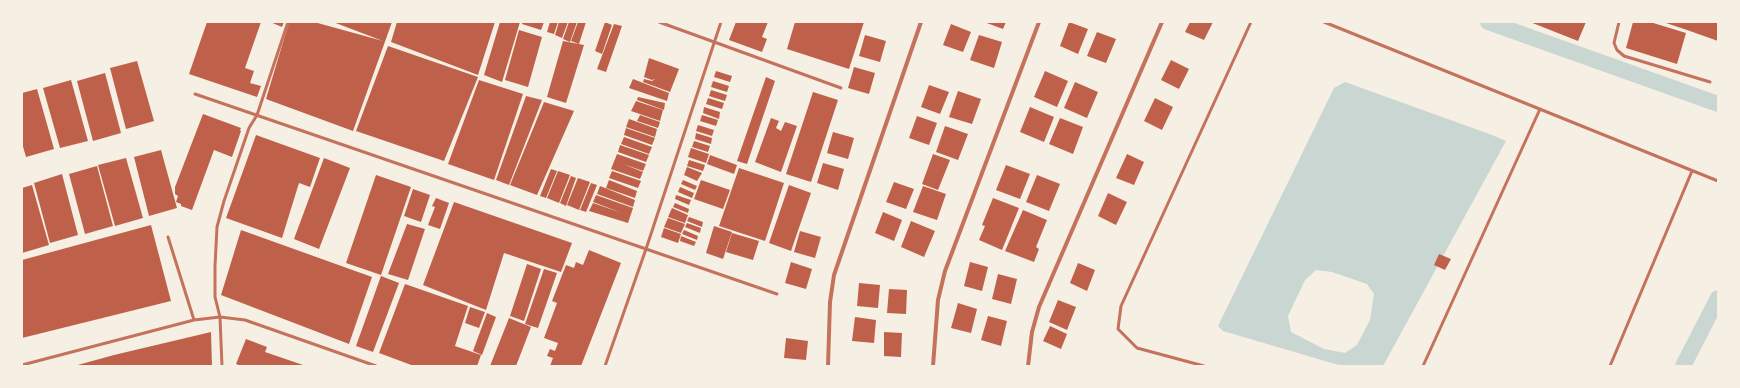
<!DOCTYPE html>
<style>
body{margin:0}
#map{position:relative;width:1740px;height:388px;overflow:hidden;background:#f6efe4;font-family:"Varela Round",sans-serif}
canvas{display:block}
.frame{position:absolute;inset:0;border:23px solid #f6efe4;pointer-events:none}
</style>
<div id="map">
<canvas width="1740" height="388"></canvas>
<div class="frame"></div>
</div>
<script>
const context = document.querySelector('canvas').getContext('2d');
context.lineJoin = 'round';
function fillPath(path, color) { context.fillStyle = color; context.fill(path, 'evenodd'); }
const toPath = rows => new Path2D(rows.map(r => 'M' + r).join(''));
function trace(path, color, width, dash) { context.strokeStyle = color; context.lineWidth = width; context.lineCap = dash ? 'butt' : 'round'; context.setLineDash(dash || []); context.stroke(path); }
fillPath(toPath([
 [1345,82,1492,135,1506,141,1383,366,1342,366,1223,331,1218,326,1334,88],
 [1316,270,1332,272,1367,284,1374,294,1370,320,1357,345,1345,353,1324,349,1291,332,1288,316,1305,280]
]), '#c9d6d2');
trace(toPath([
 [1488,22,1718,104],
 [1683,366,1718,298]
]), '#c9d6d2', 16);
fillPath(toPath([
 [207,22,261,22,245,68,254,71,250,83,261,86,257,97,189,74],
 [270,22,284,22,282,27],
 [289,22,314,22,383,41,333,22,392,22,353,131,266,99],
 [397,22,495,22,478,75,391,42],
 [500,22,520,22,502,82,484,75],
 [522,22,544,22,541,30,522,24],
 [550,22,558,22,554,34,547,32],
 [559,22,568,22,562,38,555,35],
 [569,22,577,22,570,42,563,39],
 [578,22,586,22,579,44,571,41],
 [605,22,612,25,602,54,595,51],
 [736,22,768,22,762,37,767,39,762,52,729,40],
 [795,22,864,22,849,69,787,49],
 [984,22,1006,22,1003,29],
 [1069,22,1088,29,1078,54,1060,46],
 [1190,22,1213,22,1204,40,1185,32],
 [1530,22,1586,22,1578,41],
 [1633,22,1650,22,1686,33,1677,64,1626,48],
 [1663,22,1718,22,1718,41,1687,30],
 [614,24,622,26,606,72,597,69],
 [951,24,971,32,963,52,943,45],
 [519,30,542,37,528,87,505,80],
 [1097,32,1116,39,1106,63,1087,56],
 [865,35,886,41,880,62,859,56],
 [979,35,1002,42,994,68,970,60],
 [563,41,584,45,566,103,547,97],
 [388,46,478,77,444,161,356,131],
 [649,58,679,69,670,92,643,82,644,79,652,81,655,79,652,80,644,77],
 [1171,60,1189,69,1179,89,1161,80],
 [137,61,154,121,126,129,110,68],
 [854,67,875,73,869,94,848,88],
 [716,71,732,76,730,82,714,77],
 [1045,71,1068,81,1057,107,1034,97],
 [105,73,121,133,93,141,77,81],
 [766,77,775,81,747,164,737,161],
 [633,79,669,93,667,101,629,88],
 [71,80,88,141,60,148,43,88],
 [479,80,523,94,494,180,448,164],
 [713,81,729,86,727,92,711,87],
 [1075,82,1098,92,1087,118,1064,108],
 [929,85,949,92,940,114,921,107],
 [37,89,54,149,26,157,22,143,22,93],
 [711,90,727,95,725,101,709,96],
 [958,91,981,99,972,124,949,117],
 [813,92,838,100,811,182,786,174],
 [526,96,542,100,509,185,496,180],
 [638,97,665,103,664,110,637,100],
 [708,98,724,103,722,109,706,104],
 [1155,98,1173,107,1162,130,1144,121],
 [636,101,663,110,660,121,631,111],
 [544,102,574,111,537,195,510,185],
 [704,107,720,112,719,119,703,113],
 [1030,107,1054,117,1044,142,1020,132],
 [203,114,241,128,240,130,241,131,232,157,214,150,192,210,181,206,181,204,176,202,178,196,175,194,175,187],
 [640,115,660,122,658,128,637,121],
 [702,115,718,120,716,126,700,121],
 [917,116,937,123,929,145,909,138],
 [771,118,779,121,776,128,781,131,785,122,797,126,781,172,755,162],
 [1060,118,1083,127,1073,154,1049,144],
 [629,119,657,129,655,137,626,127],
 [698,125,714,130,712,136,696,131],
 [945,126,968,134,958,160,936,152],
 [626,128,655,138,652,145,624,135],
 [833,132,854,138,848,159,827,153],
 [696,133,712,138,711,144,695,139],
 [256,135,320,158,310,187,299,183,282,238,226,218],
 [624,137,652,147,649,154,621,144],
 [694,141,710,146,708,152,692,147],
 [620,145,649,155,646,162,618,152],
 [691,148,709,154,706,163,688,157],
 [161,150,177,208,149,216,134,157],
 [617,154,646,164,643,171,623,164,643,172,640,179,611,169],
 [933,154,950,160,938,190,922,184],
 [1127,154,1144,162,1134,185,1116,178],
 [710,155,737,165,734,174,707,164],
 [126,158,143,218,115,226,98,165],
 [324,158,350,168,319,249,294,239],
 [689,160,705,165,703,171,687,166],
 [823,163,844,169,838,190,817,183],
 [1006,165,1030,174,1020,199,996,190],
 [97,166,113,226,85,234,69,174],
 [687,167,702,173,697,181,684,175],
 [739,168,784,183,765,241,719,226],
 [551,169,557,171,546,198,540,196],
 [558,171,570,175,559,203,547,198],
 [612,171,641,181,638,188,609,178],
 [62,174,78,235,50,243,34,183],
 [376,175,411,187,381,275,346,263],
 [1037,175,1060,184,1049,211,1026,202],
 [571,176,576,178,566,206,560,203],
 [578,178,590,182,579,210,567,205],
 [609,180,637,191,635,198,606,188],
 [683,180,697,186,695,190,681,184],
 [701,180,730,190,723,209,694,199],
 [894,182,914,189,906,209,886,202],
 [591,183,597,185,586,212,580,210],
 [32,185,49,245,22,253,22,188],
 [789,185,811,193,791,251,769,243],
 [600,186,635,200,633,207,597,194],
 [923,186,946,194,937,220,913,212],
 [680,187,694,193,692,198,678,192],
 [413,189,430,195,421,222,404,216],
 [1108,193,1127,202,1116,225,1098,216],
 [596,195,633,208,628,223,589,211,593,203,622,213,593,202],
 [676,195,691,200,689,205,675,199],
 [436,198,449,203,440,229,428,225,435,207,432,206],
 [993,198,1019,208,1002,250,979,240,985,226,982,225],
 [454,202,572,243,561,272,504,253,486,310,423,285],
 [675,203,689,209,688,213,673,207],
 [672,208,688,215,685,223,668,217],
 [1023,210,1047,220,1036,247,1039,249,1034,262,1005,251],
 [883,212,902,220,894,241,875,233],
 [689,217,703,222,702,227,687,221],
 [668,218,685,224,681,233,664,227],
 [911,221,935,231,924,257,901,247],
 [687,223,701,228,700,233,685,227],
 [407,224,425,229,408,280,388,274],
 [151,225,171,301,22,338,22,260],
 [714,226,732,232,723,259,706,253],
 [664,228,681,234,678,243,661,237],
 [241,230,372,277,349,344,221,295],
 [684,230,698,236,697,240,682,234],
 [800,231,821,237,815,258,794,252],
 [732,233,759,241,753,260,726,252],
 [681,236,696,242,694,246,680,241],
 [589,250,621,263,581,366,550,366,553,358,547,356,550,349,555,351,558,343,544,338,557,303,552,301,566,265,574,268,576,262,583,265],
 [1439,254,1451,259,1445,270,1434,265],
 [791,262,812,269,806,289,785,283],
 [970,262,988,267,982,291,964,286],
 [1078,263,1095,270,1087,291,1070,283],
 [527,264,541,269,524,321,510,316],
 [544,269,557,273,538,328,525,324],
 [998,274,1017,279,1011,304,992,299],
 [381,276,399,283,373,352,356,346],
 [859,283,880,285,878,308,857,306],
 [405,284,468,306,455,346,481,355,477,366,414,366,379,353],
 [889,289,907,290,906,314,887,313],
 [1058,300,1076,307,1067,330,1049,322],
 [958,303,977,309,971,333,951,328],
 [470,307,485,312,479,328,465,323],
 [487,313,496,317,482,355,473,351],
 [988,316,1007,321,1001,346,981,340],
 [855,317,876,320,874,343,852,341],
 [509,318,531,327,516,366,490,366],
 [1050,326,1067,334,1061,349,1043,341],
 [211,332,212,366,74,366,114,355],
 [884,332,902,333,901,357,884,356],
 [786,338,808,341,806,360,784,358],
 [246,339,267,347,265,352,306,366,241,366,236,364]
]), '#bf614a');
trace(toPath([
 [659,22,841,88],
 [1324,22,1718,181],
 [1619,22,1614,43,1617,50,1624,56,1710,82],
 [195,94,777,294],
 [168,237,194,320],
 [22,365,194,320,220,317,245,320,376,366],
 [222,366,220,317,215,297,215,266,217,227,224,201,249,128,257,115,288,22],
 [605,366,646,249,721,22],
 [1204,366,1137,348,1118,329,1121,306,1251,22],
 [1423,366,1540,109],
 [1610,366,1692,171]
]), '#c5725c', 3);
trace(toPath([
 [828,366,830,302,834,275,921,22],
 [933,366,938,300,945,271,1039,22],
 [1028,366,1032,332,1039,307,1162,22]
]), '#c5725c', 4);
</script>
